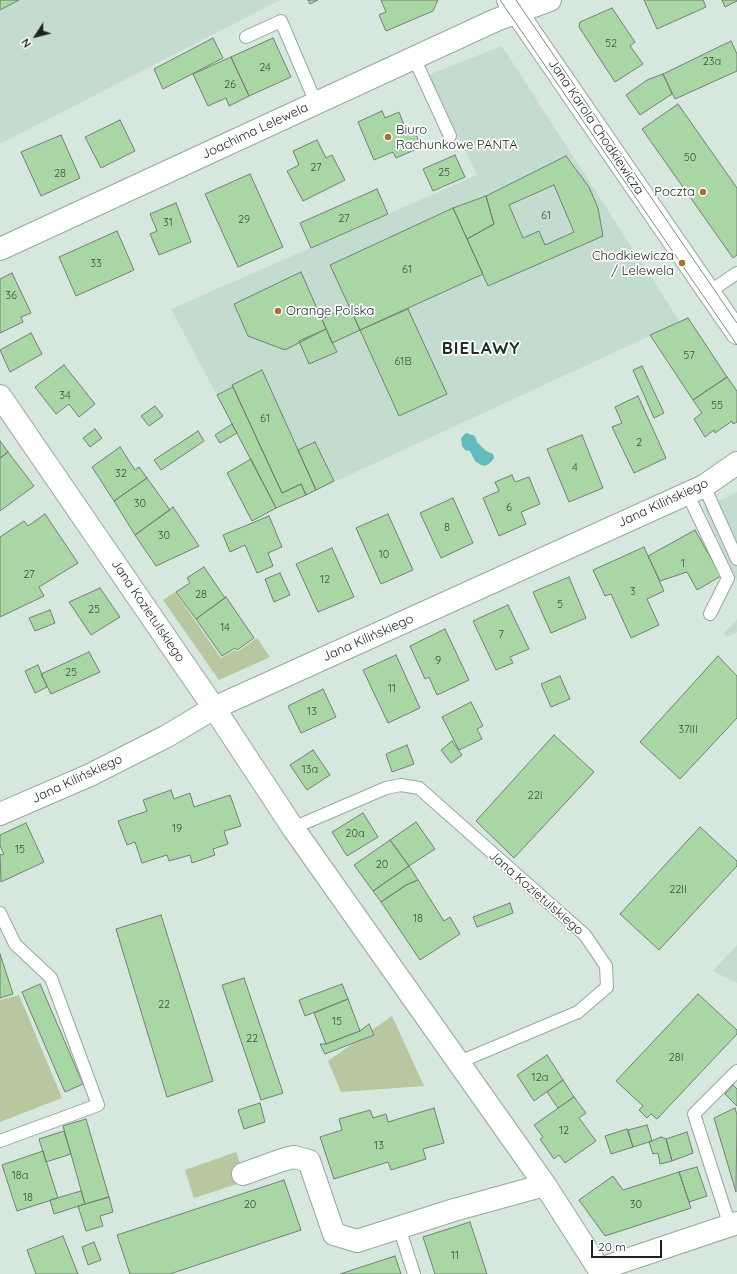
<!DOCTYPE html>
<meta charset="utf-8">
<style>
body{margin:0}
#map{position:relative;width:737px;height:1274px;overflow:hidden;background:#d6e7dd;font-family:Quicksand,sans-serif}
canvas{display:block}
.north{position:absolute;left:16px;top:16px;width:40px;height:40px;-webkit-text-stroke:3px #fff;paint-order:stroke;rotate:234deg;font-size:11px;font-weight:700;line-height:16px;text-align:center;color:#1c221f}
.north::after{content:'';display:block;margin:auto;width:14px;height:18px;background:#1c221f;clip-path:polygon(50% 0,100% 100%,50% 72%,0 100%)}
.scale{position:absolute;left:591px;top:1240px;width:71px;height:18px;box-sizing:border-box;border:2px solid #1c221f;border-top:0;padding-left:5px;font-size:12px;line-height:14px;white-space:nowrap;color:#1c221f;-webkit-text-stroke:3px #fff;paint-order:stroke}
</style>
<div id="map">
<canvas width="737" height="1274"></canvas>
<div class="north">N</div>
<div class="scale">20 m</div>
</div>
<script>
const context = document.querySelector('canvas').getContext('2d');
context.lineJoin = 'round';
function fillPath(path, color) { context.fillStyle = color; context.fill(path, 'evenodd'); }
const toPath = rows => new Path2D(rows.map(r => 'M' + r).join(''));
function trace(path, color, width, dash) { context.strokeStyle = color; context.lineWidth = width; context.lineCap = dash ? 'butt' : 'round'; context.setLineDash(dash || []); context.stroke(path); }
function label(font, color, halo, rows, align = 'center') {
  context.font = font + ' Quicksand,sans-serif'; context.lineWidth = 3.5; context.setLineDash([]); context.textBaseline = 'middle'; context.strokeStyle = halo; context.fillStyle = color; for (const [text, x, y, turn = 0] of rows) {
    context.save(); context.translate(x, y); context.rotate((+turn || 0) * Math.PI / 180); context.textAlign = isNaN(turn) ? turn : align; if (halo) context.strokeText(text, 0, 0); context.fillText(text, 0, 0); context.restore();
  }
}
fillPath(toPath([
 [0,0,280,0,0,144],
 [502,46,680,322,306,495,237,433,171,309,477,175,428,75],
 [737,492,737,582,704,508],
 [737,619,737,632,727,637,724,633],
 [737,945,737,983,713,971]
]), '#c4dccf');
fillPath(toPath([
 [175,592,221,658,235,650,237,652,257,638,270,657,219,680,163,600],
 [19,995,62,1098,0,1122,0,1000],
 [392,1016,424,1086,341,1092,328,1061],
 [236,1152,246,1181,194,1198,185,1170]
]), '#b8c7a0');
fillPath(toPath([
 [466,433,475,436,477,442,486,451,493,454,494,458,490,463,485,466,481,465,475,461,470,451,465,450,462,446,461,438]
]), '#62bbbd');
const building = toPath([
 [0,0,19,0,0,10,0,0],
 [308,0,318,0,310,4,308,0],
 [381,0,438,0,433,11,386,31,379,15,386,12,381,0],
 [644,0,703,0,706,7,657,29,644,0],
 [722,0,737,0,737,1,725,7,722,0],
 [612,8,635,42,630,46,643,64,615,82,579,27,580,22,612,8],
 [213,38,223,58,163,89,154,69,213,38],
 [273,38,291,77,249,96,231,57,273,38],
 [731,41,737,54,737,71,675,99,663,74,731,41],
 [231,57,249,96,229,106,226,98,208,106,193,74,231,57],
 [663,74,672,94,640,115,626,95,647,80,663,74],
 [678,104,737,188,737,255,733,258,642,129,678,104],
 [382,111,385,118,399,112,406,130,413,127,421,147,396,158,393,152,374,160,358,122,382,111],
 [120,120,135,151,101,168,85,137,120,120],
 [61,135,80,178,41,196,21,152,61,135],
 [317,140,326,158,332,155,345,180,303,201,287,171,299,165,293,151,317,140],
 [455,155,465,177,433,191,423,169,455,155],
 [566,156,589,187,598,208,603,236,488,286,467,239,494,224,486,196,566,156],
 [250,174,283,247,238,267,205,194,250,174],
 [554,185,574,232,545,245,539,231,523,238,509,205,554,185],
 [377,189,388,214,311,248,300,223,377,189],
 [486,196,494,224,467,239,453,208,486,196],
 [176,203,191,242,159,255,150,234,157,231,150,214,176,203],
 [453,208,483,274,360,330,330,265,453,208],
 [117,231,134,270,76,296,59,257,117,231],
 [301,272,326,329,285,350,248,336,234,304,301,272],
 [12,273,31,313,21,317,23,322,0,333,0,279,12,273],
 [349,306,360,330,332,343,322,319,349,306],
 [408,309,447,394,399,416,360,330,408,309],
 [688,318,727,377,693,400,650,335,688,318],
 [326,329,337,352,309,364,299,341,326,329],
 [31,333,42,354,10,372,0,350,31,333],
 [64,365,95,404,79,417,69,404,56,414,35,387,64,365],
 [642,366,664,413,654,418,633,370,642,366],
 [262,370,316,490,306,495,301,484,282,493,233,387,232,385,262,370],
 [727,377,737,391,737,422,733,424,732,421,715,433,714,430,705,437,694,419,702,413,693,400,727,377],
 [233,387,282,493,301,484,306,495,276,508,217,395,233,387],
 [638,396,666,458,634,473,612,427,622,423,615,407,638,396],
 [155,406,163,416,149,426,141,416,155,406],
 [232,424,237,433,220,443,215,435,232,424],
 [95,429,102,438,90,447,83,438,95,429],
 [198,431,204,441,161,470,154,460,198,431],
 [582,435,603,488,569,502,547,449,582,435],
 [0,441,8,452,0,458,0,441],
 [315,442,334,481,316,490,298,450,315,442],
 [120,447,135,470,139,467,147,478,114,501,92,467,120,447],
 [8,452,34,486,0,511,0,458,8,452],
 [251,459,276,508,252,521,227,473,251,459],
 [512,475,515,482,529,477,540,504,521,512,526,524,499,536,483,498,499,491,495,482,512,475],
 [147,478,170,510,135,535,114,501,147,478],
 [453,498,473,543,441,558,420,513,453,498],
 [173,507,199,546,156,566,135,535,173,507],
 [45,514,78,563,39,587,44,596,0,617,0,537,24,521,28,526,45,514],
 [388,514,413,570,381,584,356,528,388,514],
 [269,516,282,547,268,553,273,566,257,573,245,545,230,552,223,535,269,516],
 [695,530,721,576,697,590,687,572,660,581,648,556,695,530],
 [644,547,664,591,647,599,659,625,631,638,611,594,605,596,593,570,644,547],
 [332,548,354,597,318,612,296,564,332,548],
 [204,567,225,598,196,619,176,592,190,583,187,578,204,567],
 [280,573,290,595,274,602,265,579,280,573],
 [569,577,586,618,551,633,533,592,569,577],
 [100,588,120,617,91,635,69,602,100,588],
 [226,597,254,638,237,650,235,648,222,656,196,619,226,597],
 [508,605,529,649,510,657,513,663,496,670,473,621,508,605],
 [50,610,55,623,35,631,29,618,50,610],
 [445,629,469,680,437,695,429,677,425,679,410,646,445,629],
 [89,652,100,672,51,694,41,674,89,652],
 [396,655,420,708,388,723,363,670,396,655],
 [718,656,737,676,737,718,680,779,640,742,718,656],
 [38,665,47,687,35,693,25,671,38,665],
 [560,676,570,699,551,707,541,684,560,676],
 [323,689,336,717,301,733,288,706,323,689],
 [471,702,483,726,477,729,482,739,459,750,442,717,471,702],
 [554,735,594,772,514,858,476,821,554,735],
 [452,741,462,755,451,763,441,750,452,741],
 [407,745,414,764,392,772,386,754,407,745],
 [313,750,330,775,307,790,290,765,313,750],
 [171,790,174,799,190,793,194,807,230,795,241,826,224,831,228,844,213,849,215,855,192,863,190,855,169,861,167,855,142,863,135,842,127,845,118,821,147,811,143,800,171,790],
 [363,813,378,837,347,856,332,832,363,813],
 [416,822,435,849,409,866,390,840,416,822],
 [26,823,44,862,1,882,0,855,4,854,0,846,0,835,26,823],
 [700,827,737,861,737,866,659,950,620,914,700,827],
 [390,840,409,866,373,891,354,865,390,840],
 [409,866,418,880,406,885,381,902,373,891,409,866],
 [418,880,444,921,450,917,460,934,420,960,381,902,406,885,418,880],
 [510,903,513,913,477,927,473,917,510,903],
 [161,915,213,1081,167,1097,116,929,161,915],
 [0,954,13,994,0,998,0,954],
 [244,978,283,1093,261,1100,222,985,244,978],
 [40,984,83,1084,65,1092,22,992,40,984],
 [342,984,348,999,305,1016,299,1000,342,984],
 [698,994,737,1030,737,1034,657,1119,651,1114,647,1118,639,1110,643,1106,616,1081,698,994],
 [348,999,360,1031,326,1044,314,1013,348,999],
 [369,1024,374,1035,325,1054,320,1044,326,1044,360,1031,369,1024],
 [547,1055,563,1080,534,1101,517,1075,547,1055],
 [563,1080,574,1097,558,1108,547,1092,563,1080],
 [733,1085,737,1089,737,1106,725,1094,733,1085],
 [574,1097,586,1113,579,1118,596,1141,565,1163,559,1155,554,1159,540,1139,543,1137,534,1125,574,1097],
 [260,1103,265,1122,244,1129,238,1110,260,1103],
 [434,1108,444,1143,423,1149,426,1159,391,1170,388,1162,334,1179,320,1137,342,1130,339,1119,370,1110,373,1118,386,1114,388,1122,434,1108],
 [735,1108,737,1115,736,1192,714,1118,735,1108],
 [86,1119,109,1197,85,1204,63,1126,86,1119],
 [647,1125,652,1141,633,1147,628,1130,647,1125],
 [627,1129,633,1147,611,1154,605,1136,627,1129],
 [64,1131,71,1154,46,1162,39,1139,64,1131],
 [687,1132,693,1153,672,1161,666,1139,687,1132],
 [661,1137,666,1139,672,1161,660,1164,658,1153,653,1154,649,1142,661,1137],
 [43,1151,58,1198,17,1211,2,1165,43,1151],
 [697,1167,707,1196,689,1202,679,1172,697,1167],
 [679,1172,691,1208,605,1236,579,1200,613,1176,623,1190,679,1172],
 [284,1180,301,1230,170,1274,130,1274,117,1235,284,1180],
 [81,1191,85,1204,54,1214,50,1200,81,1191],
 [109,1197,113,1212,100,1216,103,1226,86,1231,78,1206,109,1197],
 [470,1222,487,1274,435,1274,423,1237,470,1222],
 [63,1236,78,1274,36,1274,27,1250,63,1236],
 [94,1242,101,1260,88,1265,82,1247,94,1242],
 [395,1256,401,1274,340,1274,395,1256]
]);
fillPath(building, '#a8d7a5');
trace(building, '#757f74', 1);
const service = toPath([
 [246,37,281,21,316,103],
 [414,58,450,136],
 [709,292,737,273],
 [704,486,737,559],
 [687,493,728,578,710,614],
 [293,828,386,788,401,785,419,788,585,935,606,966,607,987,578,1012,457,1063],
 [0,913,15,944,51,978,98,1105,0,1141],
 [730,1226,694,1114,737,1071],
 [399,1227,414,1274]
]);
const minor = toPath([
 [0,249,496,20,550,0],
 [0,396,214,708,293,828,545,1185,602,1274],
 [0,814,90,775,167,736,214,708,704,486,737,463],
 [243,1174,282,1160,294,1157,309,1161,334,1234,357,1241,454,1210,545,1185],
 [600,1269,737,1223]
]);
const tertiary = toPath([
 [508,0,737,333]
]);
trace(service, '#98a89f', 14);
trace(minor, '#98a89f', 24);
trace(tertiary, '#98a89f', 24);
trace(service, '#fff', 12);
trace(minor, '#fff', 22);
trace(tertiary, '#fff', 22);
trace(toPath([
 [500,0,737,345],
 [516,0,737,323]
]), '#808c85', 1);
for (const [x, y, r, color] of [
 [388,137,4,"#a8722c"],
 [703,192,4,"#a8722c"],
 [682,263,4,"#a8722c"],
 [278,311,4,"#a8722c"]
]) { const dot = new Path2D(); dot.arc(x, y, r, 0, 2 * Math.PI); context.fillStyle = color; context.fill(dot); trace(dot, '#fff', 1.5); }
label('11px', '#3f4f40', null, [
 ["52",611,44],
 ["23a",712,62],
 ["24",265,68],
 ["26",230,85],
 ["50",690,158],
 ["27",316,168],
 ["25",444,173],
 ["28",60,174],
 ["61",546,216],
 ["27",344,219],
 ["29",244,220],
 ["31",168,223],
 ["33",96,264],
 ["61",407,270],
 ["36",11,296],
 ["57",689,356],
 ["61B",403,362],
 ["34",65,396],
 ["55",717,406],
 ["61",265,419],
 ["2",639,443],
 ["4",575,468],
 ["32",121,474],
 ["30",140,504],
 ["6",509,508],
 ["8",447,528],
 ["30",164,536],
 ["10",384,555],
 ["1",683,564],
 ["27",29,575],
 ["12",325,580],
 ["3",633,592],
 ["28",201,595],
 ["5",560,605],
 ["25",94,610],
 ["14",225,628],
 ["7",501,635],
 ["9",438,661],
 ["25",71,673],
 ["11",392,689],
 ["13",312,712],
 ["37III",688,730],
 ["13a",310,770],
 ["22I",535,796],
 ["19",177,829],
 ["20a",355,834],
 ["15",20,850],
 ["20",382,865],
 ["22II",678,890],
 ["18",418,919],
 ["22",164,1005],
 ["15",337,1022],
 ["22",252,1039],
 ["28I",676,1058],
 ["12a",540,1078],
 ["12",564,1131],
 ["13",379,1146],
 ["18a",20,1176],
 ["18",28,1198],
 ["20",250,1205],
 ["30",636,1205],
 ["11",455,1256]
]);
label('13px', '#1c221f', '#fff', [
 ["Jana Karola Chodkiewicza",596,127,56],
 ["Joachima Lelewela",255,131,-25],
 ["Jana Kilińskiego",663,503,-25],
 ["Jana Kozietulskiego",148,611,56],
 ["Jana Kilińskiego",368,638,-24],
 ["Jana Kilińskiego",77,779,-25],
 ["Jana Kozietulskiego",536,893,41]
]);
label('13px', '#1c221f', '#fff', [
 ["Biuro",396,130],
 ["Rachunkowe PANTA",396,145],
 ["Poczta",695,192,"right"],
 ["Chodkiewicza",674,256,"right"],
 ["/ Lelewela",674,271,"right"],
 ["Orange Polska",286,311]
], 'left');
context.letterSpacing = '1px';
label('bold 17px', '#212e27', '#fff', [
 ["BIELAWY",481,349]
]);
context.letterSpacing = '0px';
</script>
